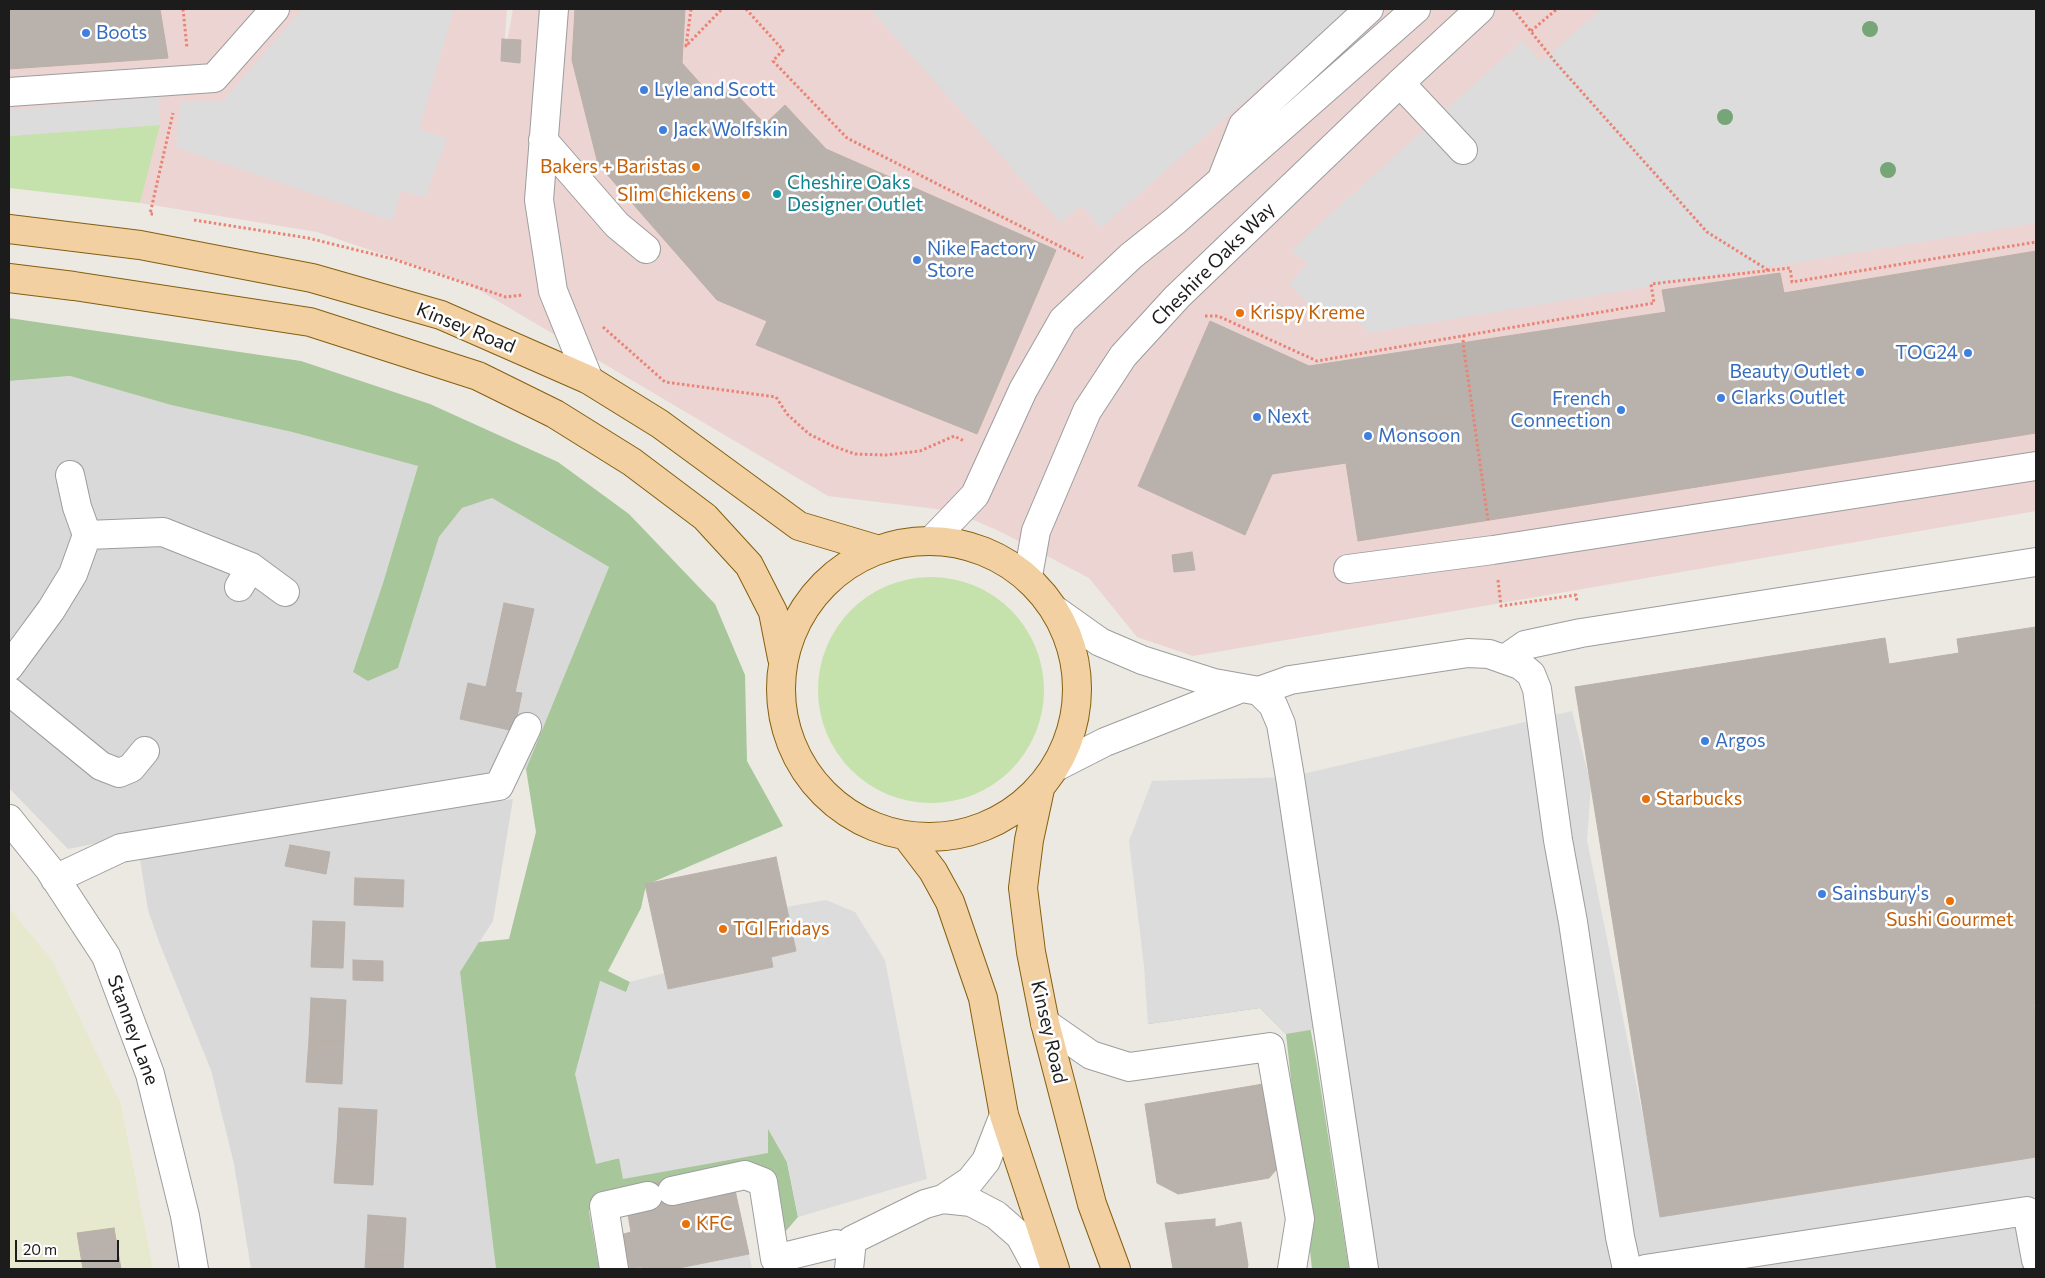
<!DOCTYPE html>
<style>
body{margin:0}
#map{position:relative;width:2045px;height:1278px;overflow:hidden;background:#ece9e2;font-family:Commissioner,sans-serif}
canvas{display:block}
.frame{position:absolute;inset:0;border:10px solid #1c1c1c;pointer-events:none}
.scale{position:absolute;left:15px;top:1240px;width:104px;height:22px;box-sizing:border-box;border:2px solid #1c1c1c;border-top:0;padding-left:6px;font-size:15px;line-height:18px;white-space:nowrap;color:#1c1c1c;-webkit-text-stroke:4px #fff;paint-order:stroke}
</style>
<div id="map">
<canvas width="2045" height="1278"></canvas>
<div class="frame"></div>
<div class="scale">20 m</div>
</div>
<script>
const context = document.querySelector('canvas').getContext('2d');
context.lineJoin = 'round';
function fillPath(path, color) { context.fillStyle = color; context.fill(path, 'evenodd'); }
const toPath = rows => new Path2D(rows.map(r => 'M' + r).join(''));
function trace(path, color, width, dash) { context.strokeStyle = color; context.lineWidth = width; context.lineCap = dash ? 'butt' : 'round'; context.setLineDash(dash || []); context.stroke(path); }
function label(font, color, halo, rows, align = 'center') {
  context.font = font + ' Commissioner,sans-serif'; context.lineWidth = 5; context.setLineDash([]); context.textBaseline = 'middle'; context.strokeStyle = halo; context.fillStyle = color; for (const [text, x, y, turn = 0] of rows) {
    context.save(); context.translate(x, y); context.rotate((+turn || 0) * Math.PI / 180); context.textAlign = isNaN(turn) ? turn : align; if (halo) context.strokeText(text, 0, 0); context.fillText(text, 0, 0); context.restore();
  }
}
fillPath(toPath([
 [70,376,171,405,292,432,418,466,383,583,353,672,398,668,439,537,462,508,492,498,609,567,526,769,237,815,68,849,9,788,9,381],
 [513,799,493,921,460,972,496,1269,251,1269,234,1164,211,1070,159,942,148,910,139,853,248,834]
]), '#dad9d9');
fillPath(toPath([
 [9,9,507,9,503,65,513,9,2036,9,2036,511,1193,656,1137,637,1089,578,999,531,953,511,828,496,467,283,317,232,140,203,142,193,9,178]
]), '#ecd4d3');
fillPath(toPath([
 [9,908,52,960,121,1104,153,1269,9,1269]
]), '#e7e9cf');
fillPath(toPath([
 [160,125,140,203,9,188,9,136],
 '818 690a113 113 0 1 1 226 0a113 113 0 1 1-226 0Z'
]), '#c6e2ac');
fillPath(toPath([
 [9,318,301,361,430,404,558,462,629,514,715,604,745,675,747,761,783,826,646,885,641,908,608,971,630,982,626,993,600,981,596,1163,768,1128,787,1162,798,1217,785,1232,777,1176,754,1164,597,1195,589,1211,599,1269,496,1269,460,972,479,942,509,939,536,832,526,769,609,567,492,498,462,508,439,537,398,668,368,681,353,672,383,583,418,466,292,432,171,405,70,376,9,381],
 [1304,993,1317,1065,1349,1269,1312,1269,1286,1034,1260,1008,1148,1024,1149,995]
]), '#a7c79b');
fillPath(toPath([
 [302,9,454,9,419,129,447,139,425,197,401,191,392,221,176,147,180,101,223,101],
 [870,9,1348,9,1101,228,1081,205,1061,223],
 [1602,9,2036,9,2036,223,1368,333,1347,306,1323,320,1289,284,1307,264,1291,250,1522,41,1541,62],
 [158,97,160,125,9,136,9,110],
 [1572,711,1591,785,1587,840,1650,1152,1660,1217,2036,1157,2036,1269,1361,1269,1328,1027,1286,1034,1260,1008,1148,1024,1144,966,1129,841,1152,781,1290,777],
 [826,900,855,912,885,960,927,1179,798,1217,787,1162,768,1129,768,1153,623,1179,619,1158,596,1164,575,1074,600,981,626,992,630,982,664,973,668,989,773,967,771,957,796,951,786,907],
 [749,1254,752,1269,674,1269]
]), '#dcdcdc');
const building = toPath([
 [9,9,160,9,168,58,9,69,9,9],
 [575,9,685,9,682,63,716,101,731,89,765,124,785,105,826,149,1056,250,977,434,756,345,767,321,717,300,598,164,572,60,575,9],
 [502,39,521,40,520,63,501,61,502,39],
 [2036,251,2036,433,1358,541,1346,463,1272,474,1245,535,1138,486,1210,321,1309,366,1666,312,1662,290,1780,273,1784,293,2036,251],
 [1192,552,1195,570,1174,572,1172,555,1192,552],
 [504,603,534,609,515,692,522,693,514,731,460,719,468,683,486,687,504,603],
 [2036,627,2036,1004,2034,1004,2036,1016,2036,1157,1660,1217,1575,687,1885,638,1889,664,1959,653,1957,639,2036,627],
 [290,845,330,852,326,874,285,866,290,845],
 [776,857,796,951,771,957,773,967,668,989,645,884,776,857],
 [355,878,404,880,403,907,354,905,355,878],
 [313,921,345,922,343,968,311,967,313,921],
 [353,960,383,961,383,981,353,980,353,960],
 [311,998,346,1000,344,1042,309,1040,311,998],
 [309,1040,344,1042,342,1084,306,1082,309,1040],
 [1269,1083,1284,1161,1269,1178,1178,1194,1157,1183,1145,1104,1269,1083],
 [339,1108,377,1110,375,1148,337,1145,339,1108],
 [337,1145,375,1148,373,1185,334,1183,337,1145],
 [670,1180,735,1190,749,1254,674,1269,642,1269,641,1267,627,1269,620,1235,631,1232,628,1215,652,1210,646,1185,670,1180],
 [368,1215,406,1218,404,1255,366,1253,368,1215],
 [1215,1219,1215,1227,1241,1222,1248,1265,1247,1269,1173,1269,1165,1223,1215,1219],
 [114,1228,121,1269,83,1269,77,1233,114,1228],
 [366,1253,404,1255,403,1269,365,1269,366,1253]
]);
fillPath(building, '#b9b2ac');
trace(building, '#bcb0a6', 1);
const minor = toPath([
 [554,9,539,200,553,291,589,380],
 [1400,83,1463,150],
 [9,92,214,78,275,9],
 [543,140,617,225,646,249],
 [1223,176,1243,125,1369,9],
 [87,535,163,532,251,567,285,592],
 [932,540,975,495,1023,390,1063,320,1131,256,1175,221,1416,9],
 [1348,569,1493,550,2036,466],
 [1028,576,1036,531,1087,411,1123,356,1177,297,1400,83,1480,9],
 [239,587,251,567],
 [1055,610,1100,642,1142,660,1214,683,1259,691,1273,705,1281,724,1290,777,1364,1269],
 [1505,659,1525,645,1581,633,2036,562],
 [9,667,51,610,73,574,87,535,77,507,70,475],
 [9,691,101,766,119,773,131,768,145,751],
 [1259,691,1290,680,1468,653,1489,654,1520,665,1531,674,1537,689,1558,840,1573,922,1620,1237,1627,1269],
 [1056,767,1105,742,1242,688],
 [9,819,49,869,106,956,150,1074,185,1216,194,1269],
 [55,879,121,848,499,786,527,727],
 [1045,1023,1091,1055,1129,1067,1270,1047,1300,1219,1292,1269],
 [672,1191,745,1175,763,1182,775,1259,836,1244],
 [943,1199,971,1202,996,1215,1020,1236,1038,1269],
 [614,1269,604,1206,648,1196],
 [849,1269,852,1240,925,1204,943,1199,970,1181,986,1161,1004,1115],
 [1645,1269,2027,1211,2036,1260]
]);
const major = toPath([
 [9,229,140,245,312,278,441,315,589,380,660,424,799,526,876,549],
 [9,278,74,286,310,322,478,376,555,414,632,462,705,517,749,565,773,612,782,658],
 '781 689a148 148 0 1 1 296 0a148 148 0 1 1-296 0Z',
 [1040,789,1029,840,1023,888,1031,952,1045,1023,1092,1204,1116,1269],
 [907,837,933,871,950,902,983,998,1004,1115,1055,1269]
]);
trace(minor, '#9d9d9d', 30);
trace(major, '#845f0f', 30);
trace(toPath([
 [183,9,187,48],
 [691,9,686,46,722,9],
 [746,9,783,50,773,61,847,138,1083,258],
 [1513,9,1556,63,1707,232,1768,270],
 [1531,31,1557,9],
 [153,214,150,214,173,113],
 [194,220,308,238,393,259,506,297,522,295],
 [1205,316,1218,316,1317,361,1654,303,1651,284,1790,268,1792,282,2036,242],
 [603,327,665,382,776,397,787,414,809,434,833,446,855,454,886,455,920,451,954,436,964,441],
 [1464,335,1463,343,1488,520],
 [1498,580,1501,606,1576,595,1577,602]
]), '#eb8374', 3, [2.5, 2.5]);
trace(minor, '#fff', 28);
trace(major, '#f2d0a2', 28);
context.fillStyle = '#76a577';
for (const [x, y] of [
 [1870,29],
 [1725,117],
 [1888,170]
]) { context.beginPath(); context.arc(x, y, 8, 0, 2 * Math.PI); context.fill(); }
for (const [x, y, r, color] of [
 [86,33,5,"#3f7fe0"],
 [644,90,5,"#3f7fe0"],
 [663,130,5,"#3f7fe0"],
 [696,167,5,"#e8710a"],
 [777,194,5,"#0f9aa8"],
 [746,195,5,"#e8710a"],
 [917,260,5,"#3f7fe0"],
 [1240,313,5,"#e8710a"],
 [1968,353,5,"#3f7fe0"],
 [1860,372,5,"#3f7fe0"],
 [1721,398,5,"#3f7fe0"],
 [1621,410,5,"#3f7fe0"],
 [1257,417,5,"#3f7fe0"],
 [1368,436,5,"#3f7fe0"],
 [1705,741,5,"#3f7fe0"],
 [1646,799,5,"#e8710a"],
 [1822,894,5,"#3f7fe0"],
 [1950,901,5,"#e8710a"],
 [723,929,5,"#e8710a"],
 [686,1224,5,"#e8710a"]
]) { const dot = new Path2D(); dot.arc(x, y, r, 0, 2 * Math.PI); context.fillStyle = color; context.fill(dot); trace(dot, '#fff', 2); }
label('19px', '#366cbe', '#fff', [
 ["Boots",96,33],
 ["Lyle and Scott",654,90],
 ["Jack Wolfskin",673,130],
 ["Nike Factory",927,249],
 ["Store",927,271],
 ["TOG24",1958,353,"right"],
 ["Beauty Outlet",1850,372,"right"],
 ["Clarks Outlet",1731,398],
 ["French",1611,399,"right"],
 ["Connection",1611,421,"right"],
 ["Next",1267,417],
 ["Monsoon",1378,436],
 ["Argos",1715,741],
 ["Sainsbury's",1832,894]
], 'left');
label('19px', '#c56008', '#fff', [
 ["Bakers + Baristas",686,167,"right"],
 ["Slim Chickens",736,195,"right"],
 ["Krispy Kreme",1250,313],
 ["Starbucks",1656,799],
 ["Sushi Gourmet",1950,920,"center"],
 ["TGI Fridays",733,929],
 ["KFC",696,1224]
], 'left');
label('19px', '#0d838f', '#fff', [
 ["Cheshire Oaks",787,183],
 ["Designer Outlet",787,205]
], 'left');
label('19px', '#1c1c1c', '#fff', [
 ["Cheshire Oaks Way",1213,264,-45],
 ["Kinsey Road",466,328,22],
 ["Stanney Lane",133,1030,70],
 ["Kinsey Road",1049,1032,77]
]);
</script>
